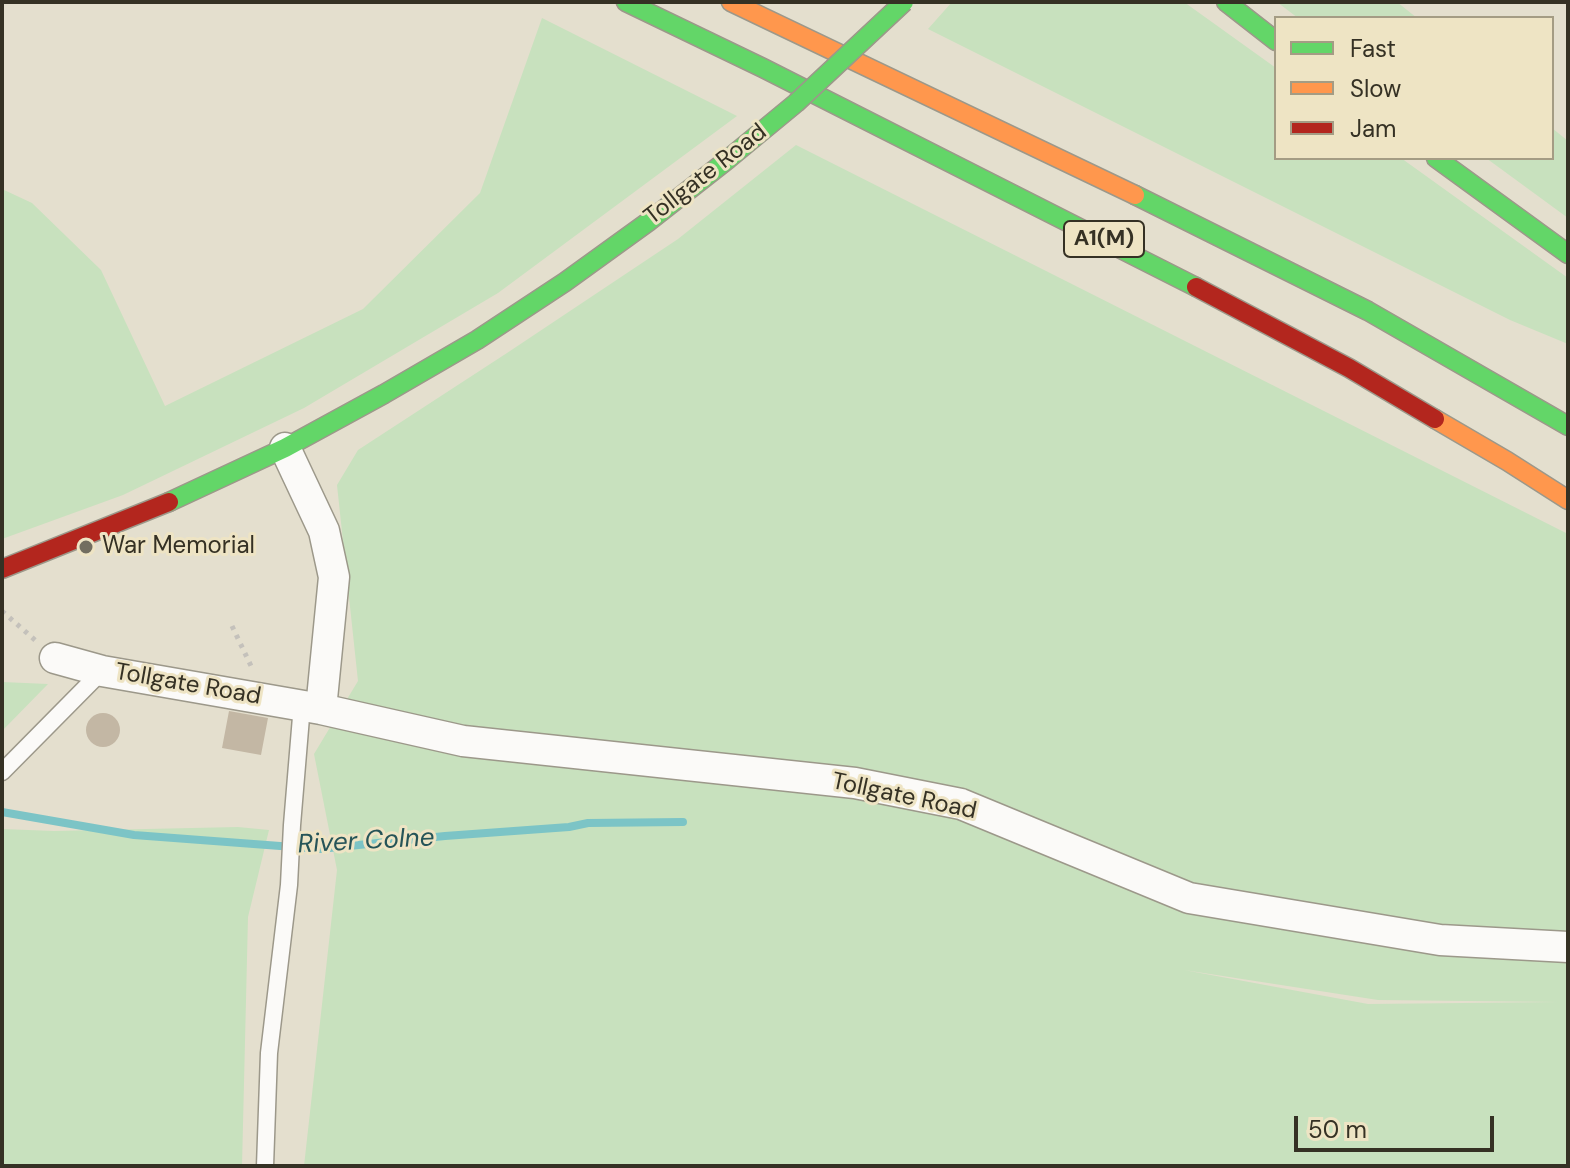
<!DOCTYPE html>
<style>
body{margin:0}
#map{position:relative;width:1570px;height:1168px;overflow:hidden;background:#e4dfce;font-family:"DM Sans",sans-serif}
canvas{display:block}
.frame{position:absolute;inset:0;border:4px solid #353124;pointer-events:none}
.legend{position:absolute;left:1274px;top:16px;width:280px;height:144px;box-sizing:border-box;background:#eee4c4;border:2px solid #a49c84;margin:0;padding:10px 14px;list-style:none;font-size:24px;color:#353124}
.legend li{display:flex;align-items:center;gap:16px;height:40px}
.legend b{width:40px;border:2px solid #a49c84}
.scale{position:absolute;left:1294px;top:1116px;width:200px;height:36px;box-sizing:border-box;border:4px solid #353124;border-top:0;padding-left:10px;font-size:24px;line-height:28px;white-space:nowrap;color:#353124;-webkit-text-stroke:6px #eee4c4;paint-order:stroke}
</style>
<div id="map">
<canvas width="1570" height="1168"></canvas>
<div class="frame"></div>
<ul class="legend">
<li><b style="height:10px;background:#63d668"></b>Fast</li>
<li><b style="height:10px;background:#ff974d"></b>Slow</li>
<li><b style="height:10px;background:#b3261e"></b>Jam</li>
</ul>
<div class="scale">50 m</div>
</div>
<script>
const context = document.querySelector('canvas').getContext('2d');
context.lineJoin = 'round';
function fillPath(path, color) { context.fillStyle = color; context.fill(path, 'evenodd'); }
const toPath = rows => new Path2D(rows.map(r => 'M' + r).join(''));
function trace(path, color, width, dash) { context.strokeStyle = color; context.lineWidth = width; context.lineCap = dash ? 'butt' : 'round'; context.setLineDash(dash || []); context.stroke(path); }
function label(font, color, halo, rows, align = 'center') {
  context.font = font + ' "DM Sans",sans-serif'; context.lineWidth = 6; context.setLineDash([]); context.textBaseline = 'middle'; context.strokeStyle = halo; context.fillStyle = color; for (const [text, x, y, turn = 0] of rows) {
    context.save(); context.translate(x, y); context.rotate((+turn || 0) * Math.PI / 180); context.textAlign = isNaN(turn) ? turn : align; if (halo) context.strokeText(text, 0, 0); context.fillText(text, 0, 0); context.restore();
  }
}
fillPath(toPath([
 [952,2,1184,2,1276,68,1276,158,1401,158,1568,278,1568,344,1510,320,928,29],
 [1277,2,1397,2,1417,18,1298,18],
 [542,18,737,116,498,293,304,408,123,495,2,539,2,189,32,203,101,270,165,406,363,309,480,193],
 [1552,128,1568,141,1568,218,1486,158,1552,158],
 [796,145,1568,534,1568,1166,304,1166,337,870,314,754,358,681,337,485,358,450,507,353,678,239],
 [1184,970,1378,1000,1558,1002,1368,1004],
 [2,682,48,684,2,731],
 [238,827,269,830,248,917,242,1166,2,1166,2,829,54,831]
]), '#c8e1be');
trace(toPath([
 [2,812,134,835,320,849,445,836,569,827,588,823,683,822]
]), '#7cc4c6', 8);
fillPath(toPath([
 [229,711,268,718,261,755,222,748],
 '86 730a17 17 0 1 1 34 0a17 17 0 1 1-34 0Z'
]), '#c3b7a4');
const lane = toPath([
 [2,772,102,671],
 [265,1166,269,1053,289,885,292,825,302,705]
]);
const street = toPath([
 [285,448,324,531,334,577,321,709],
 [55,658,102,671,321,709,463,741,855,783,961,804,1189,898,1440,940,1568,947]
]);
const fast = toPath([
 [626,2,763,68,1196,287],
 [1226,2,1276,41],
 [1436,158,1568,254],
 [1135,195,1368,311,1568,426],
 [169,502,285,448,384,394,477,340,565,282,648,222,727,160]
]);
const slow = toPath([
 [731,2,1135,195],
 [1435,419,1507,461,1568,500]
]);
const jam = toPath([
 [1196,287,1349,368,1435,419],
 [2,569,169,502]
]);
trace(lane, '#9c988a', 19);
trace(street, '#9c988a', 33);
trace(fast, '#9c988a', 21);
trace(slow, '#9c988a', 21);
trace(jam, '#9c988a', 21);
trace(toPath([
 [2,611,36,641],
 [232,626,252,668]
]), '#c4c1bb', 5, [4, 6]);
trace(lane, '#fbfaf8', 16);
trace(street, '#fbfaf8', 30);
trace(fast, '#63d668', 18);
trace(slow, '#ff974d', 18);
trace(jam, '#b3261e', 18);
const fastBridge = toPath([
 [727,160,796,103,904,2]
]);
trace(fastBridge, '#9c988a', 21, []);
trace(fastBridge, '#63d668', 18);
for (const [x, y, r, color] of [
 [86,547,8,"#726e60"]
]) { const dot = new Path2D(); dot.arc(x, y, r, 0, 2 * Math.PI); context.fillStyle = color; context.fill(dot); trace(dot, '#eee4c4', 3); }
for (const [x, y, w] of [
 [1104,239,80]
]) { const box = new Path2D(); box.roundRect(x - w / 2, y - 18, w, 36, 6); context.fillStyle = '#eee4c4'; context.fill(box); trace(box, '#353124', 2); }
label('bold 22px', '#353124', null, [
 ["A1(M)",1104,239]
]);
label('24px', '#353124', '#eee4c4', [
 ["Tollgate Road",706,175,-38],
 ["Tollgate Road",188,685,10],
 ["Tollgate Road",904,797,12]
]);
label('24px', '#353124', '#eee4c4', [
 ["War Memorial",102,547]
], 'left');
label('italic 26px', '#265458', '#eee4c4', [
 ["River Colne",366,842,-3]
]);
</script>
